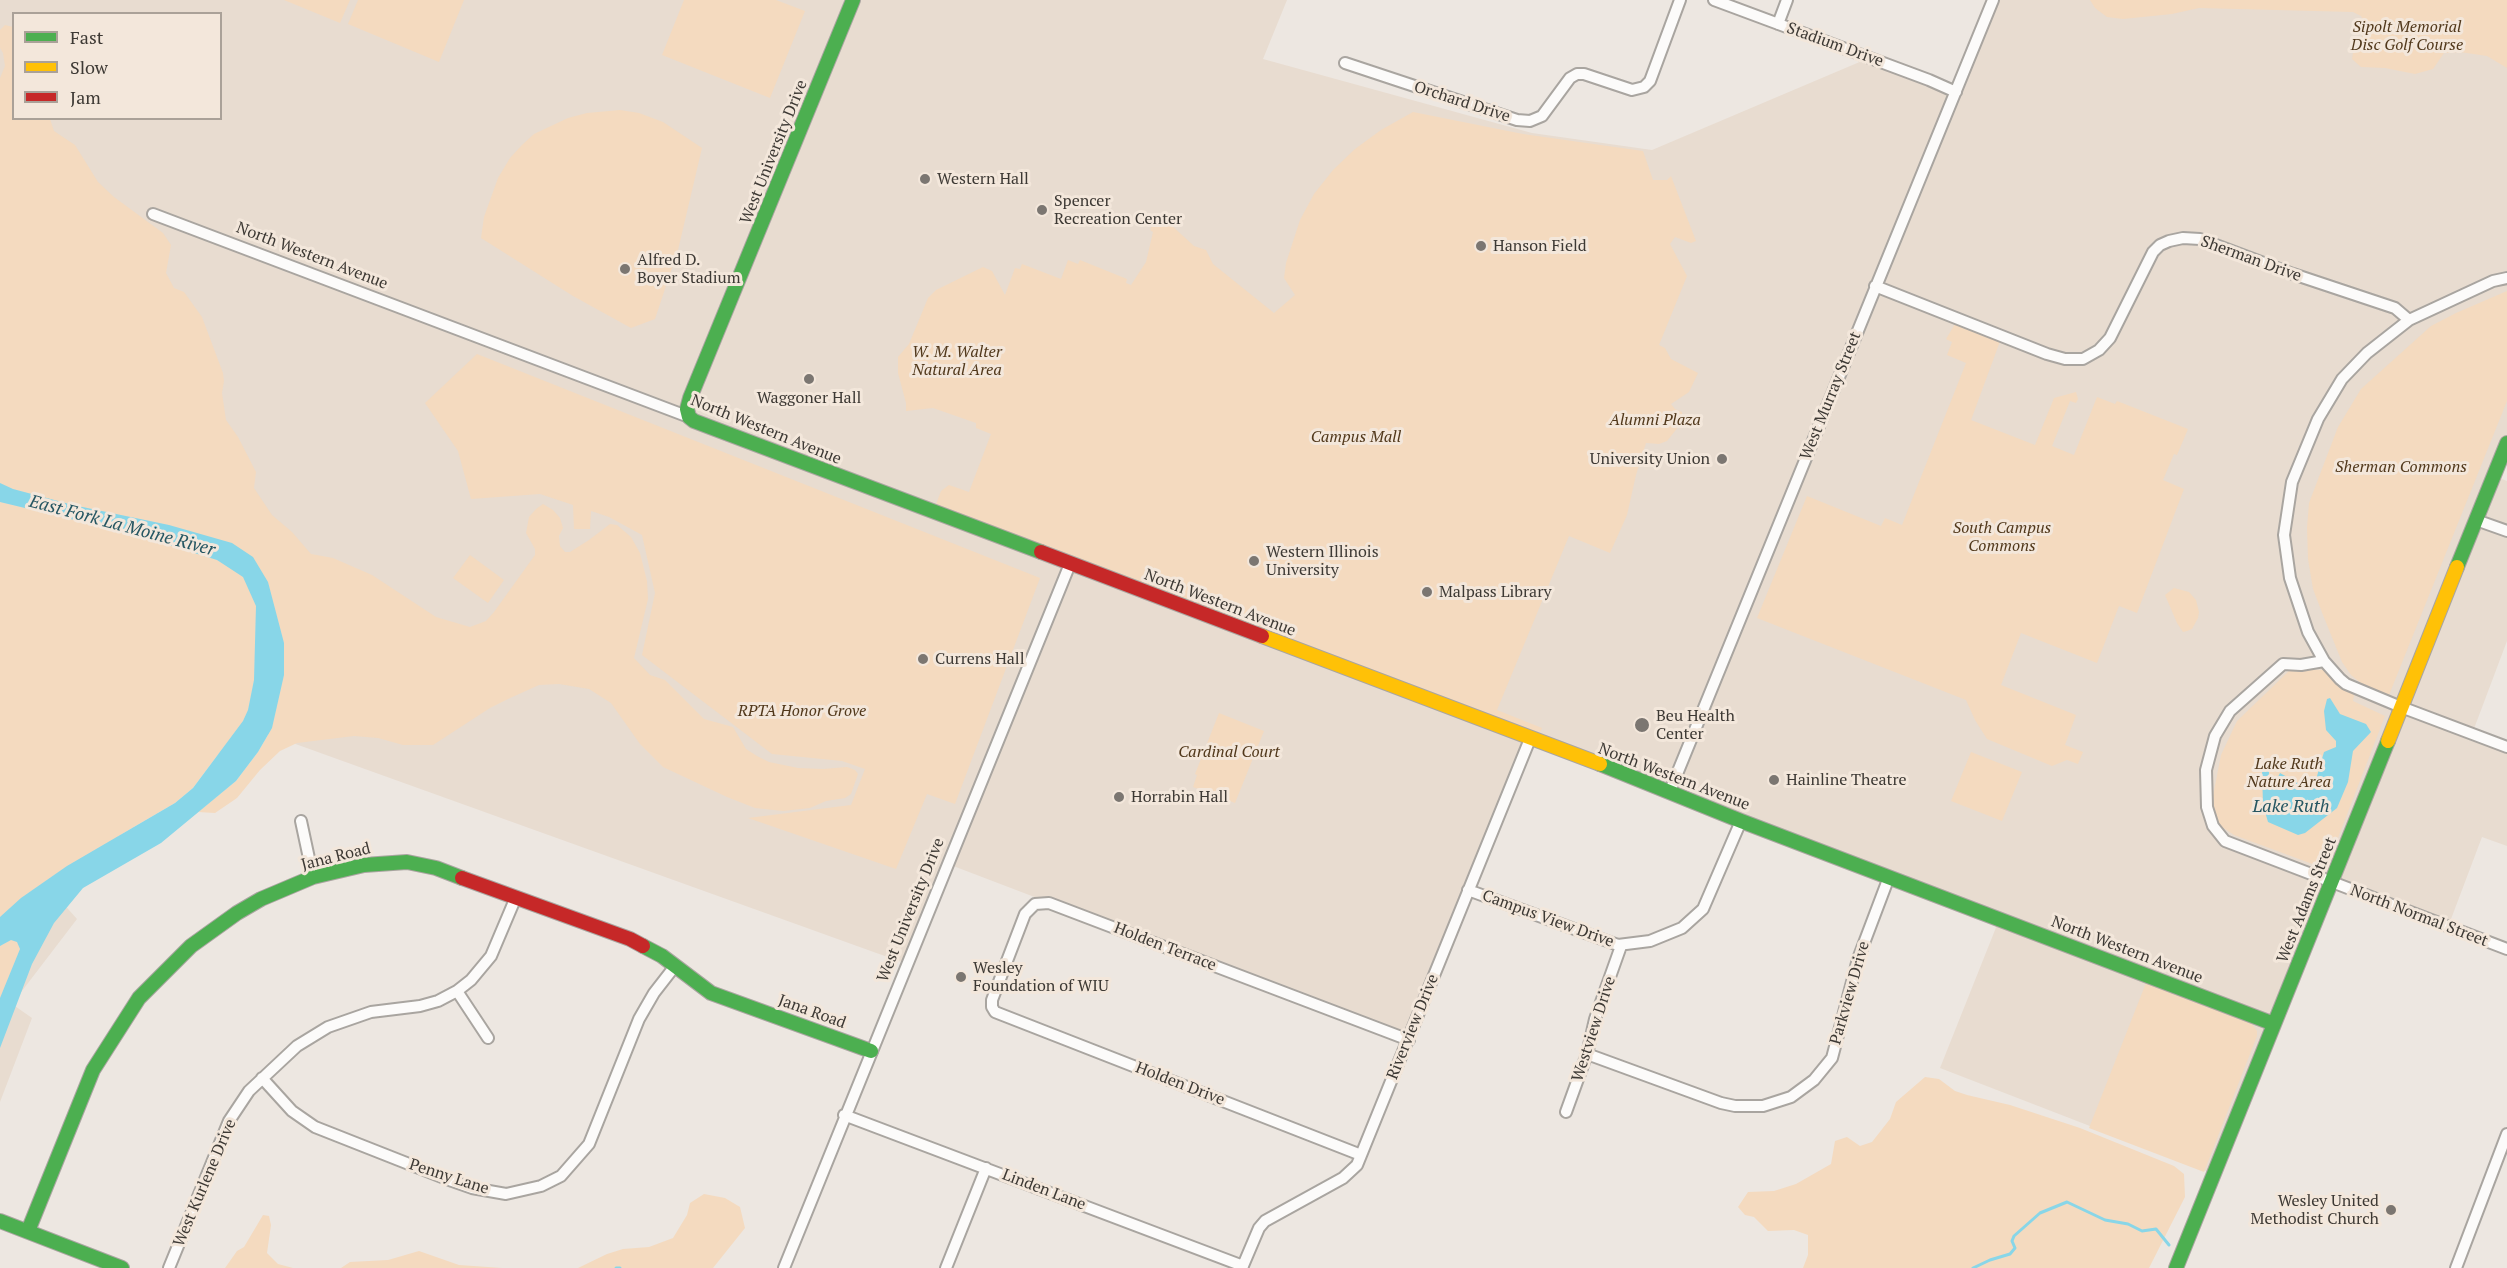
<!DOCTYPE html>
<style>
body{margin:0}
#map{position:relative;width:2507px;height:1268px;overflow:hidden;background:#ede7e1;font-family:"PT Serif",serif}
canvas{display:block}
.legend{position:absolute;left:12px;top:12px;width:210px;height:108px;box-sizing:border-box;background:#f3e7db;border:2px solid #aaa198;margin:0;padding:8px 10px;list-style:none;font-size:18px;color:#3d3934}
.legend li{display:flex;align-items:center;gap:12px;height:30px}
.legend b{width:30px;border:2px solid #aaa198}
</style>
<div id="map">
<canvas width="2507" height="1268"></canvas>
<ul class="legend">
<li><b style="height:8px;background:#4caf50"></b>Fast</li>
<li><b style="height:8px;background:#ffc107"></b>Slow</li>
<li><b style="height:8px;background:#c62828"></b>Jam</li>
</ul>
</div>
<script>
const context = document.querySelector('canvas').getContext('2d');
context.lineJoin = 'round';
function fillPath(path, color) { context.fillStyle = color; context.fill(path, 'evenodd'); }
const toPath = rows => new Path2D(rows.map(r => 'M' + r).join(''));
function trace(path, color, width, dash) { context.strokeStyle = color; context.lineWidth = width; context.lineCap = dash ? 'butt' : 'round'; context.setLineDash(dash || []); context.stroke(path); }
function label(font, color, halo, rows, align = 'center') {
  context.font = font + ' "PT Serif",serif'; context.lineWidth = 6; context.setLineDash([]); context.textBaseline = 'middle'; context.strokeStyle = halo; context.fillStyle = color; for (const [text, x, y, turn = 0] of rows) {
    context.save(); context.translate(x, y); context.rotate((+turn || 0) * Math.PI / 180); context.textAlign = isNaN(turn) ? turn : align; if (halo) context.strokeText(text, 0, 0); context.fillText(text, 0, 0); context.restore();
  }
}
fillPath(toPath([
 [0,0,1287,0,1263,59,1532,133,1652,150,1869,58,1956,92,1993,0,2507,0,2507,443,2494,476,2507,481,2507,641,2472,734,2507,747,2507,846,2482,837,2448,927,2332,883,2214,1174,1940,1068,1999,920,1530,739,1409,1040,948,864,907,964,251,728,52,891,77,919,12,1004,32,1018,0,1102],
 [14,14,220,14,220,118,14,118]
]), '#e8dcd0');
fillPath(toPath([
 [284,0,350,0,340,23],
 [358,0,464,0,439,62,348,24],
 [684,0,776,0,805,11,770,98,662,55],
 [2090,0,2507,0,2507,68,2487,56,2460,52,2444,53,2433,69,2415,74,2385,68,2361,67,2352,59,2353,53,2367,27,2361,16,2353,12,2199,8,2172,14,2123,19,2107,17,2095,8],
 [5,25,13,27,14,118,50,119,54,131,75,145,98,182,114,197,163,233,171,245,166,273,174,288,184,292,202,317,223,373,224,381,222,393,226,420,238,437,256,472,254,488,272,515,292,532,311,554,333,558,372,575,436,617,470,627,486,621,494,612,535,555,535,549,526,533,529,517,536,509,543,504,553,510,560,518,563,528,559,536,560,546,565,552,570,552,589,540,610,524,617,525,631,537,640,553,647,581,648,599,634,658,650,675,665,680,704,719,733,727,746,749,757,756,769,762,798,768,823,769,847,767,855,770,858,774,851,794,845,798,826,801,810,808,783,811,755,808,727,797,663,767,640,744,611,703,589,689,559,684,539,685,508,699,490,708,433,745,403,745,378,738,354,736,297,743,280,751,260,770,237,798,215,813,198,812,236,781,258,752,272,728,284,675,284,643,268,583,169,525,73,505,13,489,0,483,0,78,5,66,3,53,0,48,0,30],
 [620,110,639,113,663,122,702,148,678,250,655,319,631,328,573,296,481,238,484,217,498,178,510,158,522,145,534,134,568,118,587,113],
 [1413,112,1523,134,1643,151,1653,180,1667,180,1671,176,1696,241,1691,243,1675,237,1670,244,1687,276,1659,345,1665,348,1671,359,1698,373,1689,392,1671,404,1675,409,1682,412,1683,421,1667,441,1659,444,1646,443,1636,475,1627,515,1610,553,1569,536,1497,710,1542,728,1536,741,933,512,941,491,949,485,969,492,991,434,976,428,976,423,933,408,906,411,906,403,898,373,898,357,909,344,928,298,936,290,983,267,992,271,1005,295,1015,268,1020,269,1022,264,1061,279,1068,260,1078,264,1080,260,1127,279,1126,283,1131,285,1146,262,1153,232,1150,230,1158,213,1194,246,1206,250,1213,264,1274,313,1295,295,1284,278,1286,263,1300,220,1314,194,1333,170,1355,149,1381,130],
 [2507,291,2507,401,2389,695,2362,684,2351,675,2342,662,2323,615,2313,589,2308,559,2307,528,2309,503,2338,427,2361,389,2431,326,2456,313],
 [1958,319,2002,336,1971,420,2035,445,2054,398,2076,392,2078,399,2076,403,2070,401,2052,446,2074,455,2097,397,2115,404,2117,401,2188,429,2177,455,2174,454,2163,480,2184,489,2137,613,2119,606,2097,663,2021,633,2001,685,2076,715,2065,745,2083,752,2078,764,2067,760,2052,766,1987,739,1975,720,1966,700,1757,618,1807,496,1881,526,1885,518,1902,525,1966,363,1947,355,1952,342,1946,339],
 [477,354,1040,578,955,804,927,794,896,869,748,818,851,805,865,769,842,761,772,754,642,655,655,593,642,535,609,517,591,511,590,529,574,529,573,505,540,494,471,499,458,451,425,403],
 [0,502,133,534,217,560,243,576,256,606,254,680,248,710,243,721,193,788,175,803,67,866,21,898,0,917],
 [470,555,504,580,488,603,453,578],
 [2174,588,2189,592,2196,600,2199,612,2198,618,2192,629,2187,631,2183,632,2177,623,2165,595],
 [2290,670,2324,670,2354,695,2353,701,2385,716,2326,869,2234,835,2219,825,2212,801,2221,755,2237,721],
 [1219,713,1264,731,1235,803,1193,787,1197,775,1195,774],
 [1971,752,2022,772,2002,821,1951,801],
 [11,940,17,942,20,949,0,998,0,946],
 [2146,983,2252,1024,2257,1031,2257,1036,2204,1172,2089,1128],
 [1925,1077,1939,1079,1955,1091,1967,1095,2010,1105,2080,1128,2174,1166,2184,1174,2185,1197,2149,1268,1803,1268,1808,1255,1808,1235,1794,1230,1768,1231,1754,1217,1745,1215,1738,1207,1748,1192,1774,1191,1796,1184,1831,1164,1835,1141,1847,1137,1860,1146,1872,1142,1890,1119,1896,1102],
 [704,1194,725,1198,740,1207,745,1228,713,1268,578,1268,607,1254,623,1249,649,1247,673,1238,687,1215,690,1203],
 [263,1215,269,1216,271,1225,267,1253,278,1264,293,1268,225,1268,237,1251,244,1247],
 [419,1251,459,1265,502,1268,341,1268,350,1262,388,1260]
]), '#f4dabf');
fillPath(toPath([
 [0,483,13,489,73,505,169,525,232,543,253,557,268,582,284,643,284,675,272,728,258,752,236,781,161,843,83,888,54,923,32,964,0,1048,0,998,20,949,17,942,11,940,0,946,0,917,21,898,67,866,175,803,193,788,243,721,248,710,254,680,256,606,243,577,217,560,133,534,0,502],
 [2330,698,2340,714,2366,724,2371,732,2353,751,2348,782,2337,808,2305,833,2298,835,2268,822,2263,805,2262,770,2269,768,2269,776,2274,778,2278,777,2280,773,2298,783,2315,783,2324,752,2336,747,2336,741,2326,730,2324,711,2327,699]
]), '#88d6e8');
trace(toPath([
 [616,1268,620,1268],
 [1973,1268,1990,1260,2010,1254,2015,1248,2012,1241,2014,1236,2040,1213,2067,1202,2105,1220,2128,1224,2142,1231,2156,1229,2169,1245]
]), '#88d6e8', 3);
const street = toPath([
 [1714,0,1929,80,1956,92],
 [1778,24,1787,0],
 [1345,63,1517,120,1530,121,1542,116,1570,78,1577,74,1584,74,1632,90,1644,87,1650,81,1680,0],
 [153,214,689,417],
 [2507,278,2493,281,2409,320,2367,353,2342,379,2318,419,2292,482,2284,535,2290,578,2308,632,2324,661,2340,679,2346,684,2401,707,2507,747],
 [1875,286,2047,354,2065,359,2083,359,2099,350,2110,338,2153,252,2160,245,2169,241,2183,238,2200,239,2293,274,2395,308,2409,320],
 [2476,520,2507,531],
 [2324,661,2301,665,2283,664,2230,711,2215,736,2206,770,2207,807,2213,826,2225,841,2507,949],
 [1670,791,1993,0],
 [301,821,313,877],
 [1468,890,1618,945,1650,941,1682,928,1703,909,1741,821],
 [457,991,488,1038],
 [1587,1054,1721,1103,1735,1106,1763,1106,1791,1097,1814,1080,1832,1058,1858,959,1889,877],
 [262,1078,292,1111,315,1127,452,1181,472,1188,506,1194,541,1186,561,1176,589,1144,639,1019,654,993,675,966],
 [1566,1112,1587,1054,1595,1019,1621,946],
 [844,1115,1243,1266],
 [1361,1155,995,1012,992,1007,992,1000,1025,914,1035,904,1049,903,1409,1040],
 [169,1268,229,1121,249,1091,297,1046,328,1027,371,1012,420,1006,438,1001,457,991,471,980,491,956,516,897],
 [784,1268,1070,564],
 [946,1268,986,1168],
 [1242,1268,1259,1228,1265,1221,1343,1178,1357,1165,1530,739],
 [2456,1268,2507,1134]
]);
const fast = toPath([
 [853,0,690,398,687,409,689,417,694,421,1041,552],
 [2457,567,2507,443],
 [1600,764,1741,821,2274,1024],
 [643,946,662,956,711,993,871,1051],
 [0,1221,122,1268],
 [28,1231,93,1070,139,998,191,946,237,913,261,899,313,877,364,865,407,862,436,868,462,878],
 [2176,1268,2388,741]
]);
const slow = toPath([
 [1262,636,1600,764],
 [2388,741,2457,567]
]);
const jam = toPath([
 [1041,552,1262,636],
 [462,878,630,939,643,946]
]);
trace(street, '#a9a5a0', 14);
trace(fast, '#a9a5a0', 16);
trace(slow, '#a9a5a0', 16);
trace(jam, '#a9a5a0', 16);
trace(street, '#fcfbfa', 10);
trace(fast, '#4caf50', 14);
trace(slow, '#ffc107', 14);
trace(jam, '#c62828', 14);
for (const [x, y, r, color] of [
 [925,179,6,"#7b7671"],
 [1042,210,6,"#7b7671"],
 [1481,246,6,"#7b7671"],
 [625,269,6,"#7b7671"],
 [809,379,6,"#7b7671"],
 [1722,459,6,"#7b7671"],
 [1254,561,6,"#7b7671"],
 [1427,592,6,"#7b7671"],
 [923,659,6,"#7b7671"],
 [1642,725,8,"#7b7671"],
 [1774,780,6,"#7b7671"],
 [1119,797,6,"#7b7671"],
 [961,977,6,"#7b7671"],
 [2391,1210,6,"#7b7671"]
]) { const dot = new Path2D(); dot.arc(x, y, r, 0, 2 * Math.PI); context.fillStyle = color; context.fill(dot); trace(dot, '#f3e7db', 2); }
label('italic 16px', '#51381b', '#f3e7db', [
 ["Sipolt Memorial",2407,27],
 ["Disc Golf Course",2407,45],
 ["W. M. Walter",957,352],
 ["Natural Area",957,370],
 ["Alumni Plaza",1655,420],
 ["Campus Mall",1356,437],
 ["Sherman Commons",2401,467],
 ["South Campus",2002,528],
 ["Commons",2002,546],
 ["RPTA Honor Grove",802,711],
 ["Cardinal Court",1229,752],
 ["Lake Ruth",2289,764],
 ["Nature Area",2289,782]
]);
label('16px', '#3d3934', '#f3e7db', [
 ["Stadium Drive",1835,45,20],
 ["Orchard Drive",1462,102,18],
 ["West University Drive",774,152,-68],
 ["North Western Avenue",312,256,21],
 ["Sherman Drive",2251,259,20],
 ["West Murray Street",1831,396,-68],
 ["North Western Avenue",766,430,22],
 ["North Western Avenue",1220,603,21],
 ["North Western Avenue",1674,777,21],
 ["Jana Road",336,857,-14],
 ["West Adams Street",2307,900,-68],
 ["West University Drive",911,910,-68],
 ["North Normal Street",2419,916,21],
 ["Campus View Drive",1548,919,20],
 ["Holden Terrace",1165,947,21],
 ["North Western Avenue",2127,950,21],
 ["Parkview Drive",1850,993,-74],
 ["Jana Road",812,1012,20],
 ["Riverview Drive",1413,1027,-68],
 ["Westview Drive",1594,1029,-72],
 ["Holden Drive",1180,1084,21],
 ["Penny Lane",449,1177,18],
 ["West Kurlene Drive",205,1183,-67],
 ["Linden Lane",1044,1190,21]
]);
label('16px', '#3d3934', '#f3e7db', [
 ["Western Hall",937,179],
 ["Spencer",1054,201],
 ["Recreation Center",1054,219],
 ["Hanson Field",1493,246],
 ["Alfred D.",637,260],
 ["Boyer Stadium",637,278],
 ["Waggoner Hall",809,398,"center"],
 ["University Union",1710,459,"right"],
 ["Western Illinois",1266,552],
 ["University",1266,570],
 ["Malpass Library",1439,592],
 ["Currens Hall",935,659],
 ["Beu Health",1656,716],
 ["Center",1656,734],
 ["Hainline Theatre",1786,780],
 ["Horrabin Hall",1131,797],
 ["Wesley",973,968],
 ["Foundation of WIU",973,986],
 ["Wesley United",2379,1201,"right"],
 ["Methodist Church",2379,1219,"right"]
], 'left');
label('italic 18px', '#255662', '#f3e7db', [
 ["East Fork La Moine River",122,526,15],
 ["Lake Ruth",2291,807]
]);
</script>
